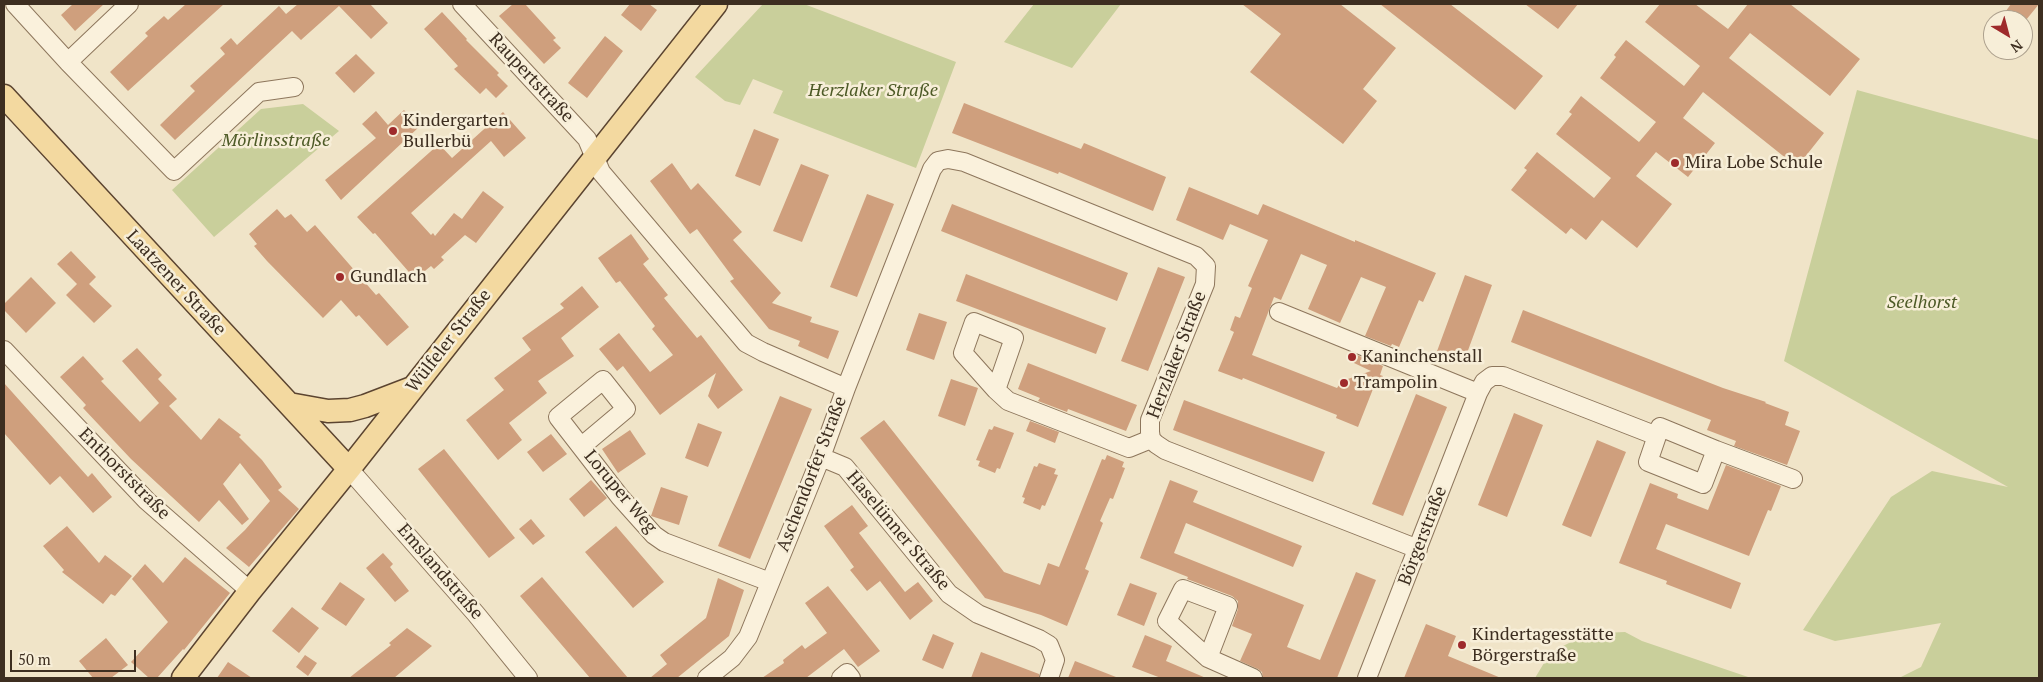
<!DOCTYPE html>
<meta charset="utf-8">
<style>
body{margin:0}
#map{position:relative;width:2043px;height:682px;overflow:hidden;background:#f0e4c8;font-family:"PT Serif",serif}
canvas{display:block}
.frame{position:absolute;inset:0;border:5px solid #3d2e20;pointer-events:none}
.north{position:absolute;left:1983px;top:10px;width:50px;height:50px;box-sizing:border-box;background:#f7eed8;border:1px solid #ada18e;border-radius:50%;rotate:143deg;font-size:14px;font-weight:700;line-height:20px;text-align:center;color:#3d2e20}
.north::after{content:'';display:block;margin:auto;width:18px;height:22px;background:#9e2a2b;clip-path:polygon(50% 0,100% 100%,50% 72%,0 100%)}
.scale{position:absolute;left:10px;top:650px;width:126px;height:22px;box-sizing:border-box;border:2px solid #3d2e20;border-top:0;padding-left:6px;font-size:15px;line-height:18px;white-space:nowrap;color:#3d2e20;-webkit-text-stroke:4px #f7eed8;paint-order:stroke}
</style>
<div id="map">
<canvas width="2043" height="682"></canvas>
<div class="frame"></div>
<div class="north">N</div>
<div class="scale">50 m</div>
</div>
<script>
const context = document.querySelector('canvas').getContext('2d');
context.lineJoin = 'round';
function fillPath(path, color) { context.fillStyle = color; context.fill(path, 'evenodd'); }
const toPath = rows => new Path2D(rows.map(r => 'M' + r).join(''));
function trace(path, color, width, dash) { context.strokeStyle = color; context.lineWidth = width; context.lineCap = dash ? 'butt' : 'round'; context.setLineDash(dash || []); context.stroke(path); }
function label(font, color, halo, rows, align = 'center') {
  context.font = font + ' "PT Serif",serif'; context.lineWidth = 5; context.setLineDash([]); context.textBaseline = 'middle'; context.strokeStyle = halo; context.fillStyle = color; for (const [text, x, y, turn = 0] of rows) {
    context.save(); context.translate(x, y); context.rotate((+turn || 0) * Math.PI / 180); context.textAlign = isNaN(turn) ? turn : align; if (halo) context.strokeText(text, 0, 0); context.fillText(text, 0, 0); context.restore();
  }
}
fillPath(toPath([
 [763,4,804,4,956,62,916,168,773,113,783,91,753,79,740,105,725,101,695,77],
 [1034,4,1121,4,1072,68,1004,42],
 [1857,90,2039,140,2039,678,1899,678,1921,667,1941,623,1835,641,1803,630,1891,497,1932,471,2008,487,1784,361],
 [303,104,339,131,214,237,172,190,261,109],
 [1625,632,1642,641,1751,678,1535,678,1544,663,1563,646,1579,638,1601,633]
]), '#c9cf9b');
fillPath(toPath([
 [73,4,104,4,75,31,61,15],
 [186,4,224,4,128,91,110,72,148,36,145,33,164,16,168,20],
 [298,4,370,4,388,23,371,39,339,6,301,40,292,31,175,140,160,125,195,91,190,86,225,54,220,48,231,38,237,45,279,6,286,14],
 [513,4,525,4,556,38,553,40,561,48,544,64,499,16],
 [630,4,649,4,657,10,641,31,621,15],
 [1242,4,1340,4,1396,48,1363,89,1377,101,1343,144,1250,72,1281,34],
 [1380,4,1450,4,1543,76,1515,110],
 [1525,4,1578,4,1558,29],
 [1660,4,1695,4,1728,29,1748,4,1790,4,1860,59,1830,96,1750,33,1729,58,1824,133,1797,167,1703,92,1683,118,1715,143,1688,177,1656,152,1636,176,1672,204,1637,248,1602,220,1586,240,1571,228,1566,234,1511,190,1527,170,1524,168,1537,152,1594,198,1611,178,1556,134,1572,114,1569,112,1581,96,1639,142,1656,122,1600,78,1616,57,1614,55,1626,40,1684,86,1700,66,1645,22],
 [2011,4,2039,4,2026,20,2010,20,2003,15],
 [442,12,467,39,466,40,499,73,497,75,508,86,496,98,486,88,480,94,454,69,458,66,424,29],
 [605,36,623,51,587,98,568,83],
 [356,54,375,73,354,93,335,73],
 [964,103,1081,149,1084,143,1166,177,1153,211,1059,172,1058,174,952,133],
 [404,110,419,127,341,200,325,180,376,138,362,124,376,111,388,125],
 [503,112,526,138,504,157,491,141,411,213,431,235,433,233,435,236,454,213,462,219,483,191,504,207,476,243,465,235,441,257,444,260,434,269,431,266,415,279,375,233,373,234,357,217,439,144,452,158],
 [754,129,779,139,760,186,735,176],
 [672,163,691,190,698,183,742,232,733,240,781,293,772,303,812,317,810,322,839,331,828,359,798,346,800,341,769,329,730,281,734,279,697,229,690,234,650,181],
 [801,164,829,175,802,242,773,231],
 [1189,187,1258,215,1263,204,1355,242,1355,240,1436,273,1423,302,1419,300,1399,347,1392,344,1391,346,1365,336,1386,287,1361,277,1340,323,1308,309,1327,265,1301,254,1281,300,1274,297,1252,355,1337,388,1342,381,1371,371,1354,363,1357,355,1383,366,1380,375,1383,376,1378,390,1373,389,1358,427,1336,418,1337,415,1243,378,1242,380,1218,371,1234,332,1230,330,1235,316,1240,318,1252,288,1248,286,1268,240,1230,224,1223,240,1176,220],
 [867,194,894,204,857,297,830,287],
 [952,204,1128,273,1117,301,941,231],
 [277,209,285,218,291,214,307,232,315,225,376,295,379,293,409,327,387,346,359,315,356,317,341,300,323,318,267,261,254,246,257,244,249,234],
 [631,234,649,259,643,264,668,295,664,298,697,338,701,335,743,390,718,409,708,396,716,373,660,415,623,366,617,371,599,349,619,333,650,372,673,355,652,329,655,326,620,281,616,283,598,258],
 [71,251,96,277,89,284,112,306,94,323,66,295,77,284,57,264],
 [1158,267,1185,277,1148,371,1121,361],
 [966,274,1106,328,1096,354,956,301],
 [1465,275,1492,285,1463,364,1436,354],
 [31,277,56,303,26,333,4,310,4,304],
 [582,286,599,307,561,338,574,356,538,381,547,393,509,423,522,440,498,460,466,420,504,390,494,378,531,350,522,338,564,308,560,304],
 [1523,310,1723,388,1766,402,1765,403,1789,412,1785,425,1800,431,1787,465,1734,446,1736,441,1707,430,1711,420,1511,342],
 [919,313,947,322,934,360,906,350],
 [137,348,162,375,158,379,177,399,169,406,201,440,219,418,241,435,239,437,262,460,282,487,278,490,299,509,249,567,226,548,245,530,270,501,240,463,223,484,249,519,242,525,219,500,199,522,131,459,83,408,86,405,60,377,83,356,104,379,101,381,140,422,159,403,122,361],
 [1028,363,1137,405,1126,431,1068,409,1067,412,1038,401,1040,398,1018,389],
 [951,379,978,388,965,426,938,416],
 [4,383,88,477,92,473,112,497,93,513,60,476,50,485,4,433],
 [1416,394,1447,407,1403,516,1372,504],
 [780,396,812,409,750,559,718,546],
 [1184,400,1325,452,1313,482,1173,430],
 [1514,413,1543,425,1507,517,1478,505],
 [884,420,1004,572,1040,585,1048,563,1059,567,1102,459,1105,460,1107,455,1124,462,1122,467,1125,468,1113,499,1110,498,1100,521,1103,523,1085,569,1089,571,1067,626,1041,615,985,598,860,438],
 [1030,421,1059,432,1055,443,1026,431],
 [698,423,722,432,708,467,685,458],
 [994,426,1014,433,1000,469,997,468,995,473,978,466,980,461,976,460,989,429,992,430],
 [630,430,646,454,618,473,602,449],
 [551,434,567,454,543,472,527,452],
 [1597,440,1626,452,1591,537,1562,525],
 [444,449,515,538,489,558,418,469],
 [1039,463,1056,469,1054,474,1058,475,1045,506,1042,505,1040,510,1023,503,1025,498,1022,497,1034,466,1037,467],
 [1726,465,1781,486,1771,511,1768,510,1749,556,1666,524,1656,549,1741,583,1731,609,1666,584,1667,581,1619,563,1650,483,1678,494,1677,498,1708,510],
 [591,480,607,498,584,517,569,499],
 [1170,480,1198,491,1193,502,1302,546,1293,567,1186,523,1174,553,1304,605,1287,647,1320,660,1356,572,1376,580,1337,678,1263,678,1262,672,1258,669,1240,661,1252,634,1232,626,1238,609,1238,601,1232,596,1187,579,1188,577,1140,558],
 [661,487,688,496,679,525,651,516],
 [852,505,868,526,859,533,905,592,918,582,933,601,910,620,880,581,867,591,850,570,854,567,824,526],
 [531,519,545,536,533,545,519,529],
 [67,526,99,563,105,555,132,576,115,596,111,594,103,604,62,572,64,570,43,546],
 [616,526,664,582,633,608,585,552],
 [383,553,393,564,390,567,409,591,395,602,366,568],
 [185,557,230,593,184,650,183,649,157,678,149,678,131,662,168,622,132,579,145,564,163,583],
 [542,577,628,678,590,678,520,596],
 [718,578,744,590,729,636,677,678,650,678,667,664,660,655,706,618],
 [340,582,365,599,346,626,321,609],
 [1130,583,1157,593,1144,626,1117,615],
 [828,586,880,651,858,667,844,649,806,678,762,678,784,663,783,660,802,645,805,649,827,633,805,603],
 [292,607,319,628,299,653,272,631],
 [1426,624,1456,636,1448,656,1501,678,1404,678],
 [407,628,432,646,394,678,349,678,391,645,389,643],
 [933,634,954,643,943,669,922,660],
 [1145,635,1172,646,1166,661,1206,678,1161,678,1132,667],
 [106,638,128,665,111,678,93,678,79,661],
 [981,652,1039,674,1039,678,971,678],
 [305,655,317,663,308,676,296,667],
 [1075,661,1116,677,1116,678,1068,678],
 [228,662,252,678,217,678]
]), '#cf9f7d');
const minor = toPath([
 [15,4,68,62,174,171,259,92,294,87],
 [462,4,587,139,601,172,746,343,763,352,846,388,821,457,748,637,732,658,707,678],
 [68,62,129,4],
 [1279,312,1478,393],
 [4,350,147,501,250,591],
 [846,388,932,169,938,161,948,159,964,162,1196,256,1206,266,1205,284,1150,420,1150,432,1151,439,1156,444,1165,450,1418,549],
 [996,390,1014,338,974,322,963,353,996,390,1008,401,1129,448,1151,439],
 [1660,427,1716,450,1703,484,1648,462,1660,427],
 [582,446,626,409,603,380,558,417,620,497,654,535,664,542,770,582],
 [1716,450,1793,479],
 [821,457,845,467,949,594,978,614,1039,639,1049,645,1055,660,1049,678],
 [349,469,476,614,528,678],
 [1208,658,1228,606,1183,589,1167,621,1208,658,1253,678],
 [841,678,847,673,851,678],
 [1367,678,1478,393,1484,382,1492,376,1503,376,1657,436]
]);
const major = toPath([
 [4,96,349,469],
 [289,404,328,411,350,410,365,406,412,388],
 [183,678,250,591,349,469,716,4]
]);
trace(minor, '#8d765c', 20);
trace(major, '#5b4430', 25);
trace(minor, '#faf1dc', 18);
trace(major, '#f3d9a0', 22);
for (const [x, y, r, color] of [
 [393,131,5,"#9e2a2b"],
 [1675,163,5,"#9e2a2b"],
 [340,277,5,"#9e2a2b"],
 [1352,357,5,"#9e2a2b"],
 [1344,383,5,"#9e2a2b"],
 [1462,645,5,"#9e2a2b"]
]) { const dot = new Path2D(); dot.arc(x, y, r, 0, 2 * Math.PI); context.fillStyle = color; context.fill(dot); trace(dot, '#f7eed8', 2); }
label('18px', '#3d2e20', '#f7eed8', [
 ["Raupertstraße",531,78,47],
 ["Laatzener Straße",176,283,47],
 ["Wülfeler Straße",449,341,-52],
 ["Herzlaker Straße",1177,355,-69],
 ["Enthorststraße",124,474,45],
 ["Aschendorfer Straße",812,474,-69],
 ["Loruper Weg",620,492,50],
 ["Haselünner Straße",898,531,50],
 ["Börgerstraße",1423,536,-69],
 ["Emslandstraße",440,572,49]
]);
label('italic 18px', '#4d5a26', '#f7eed8', [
 ["Herzlaker Straße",873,91],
 ["Mörlinsstraße",276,141],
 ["Seelhorst",1922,303]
]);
label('18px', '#3d2e20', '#f7eed8', [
 ["Kindergarten",403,121],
 ["Bullerbü",403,142],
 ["Mira Lobe Schule",1685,163],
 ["Gundlach",350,277],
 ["Kaninchenstall",1362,357],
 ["Trampolin",1354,383],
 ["Kindertagesstätte",1472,635],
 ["Börgerstraße",1472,656]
], 'left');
</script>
